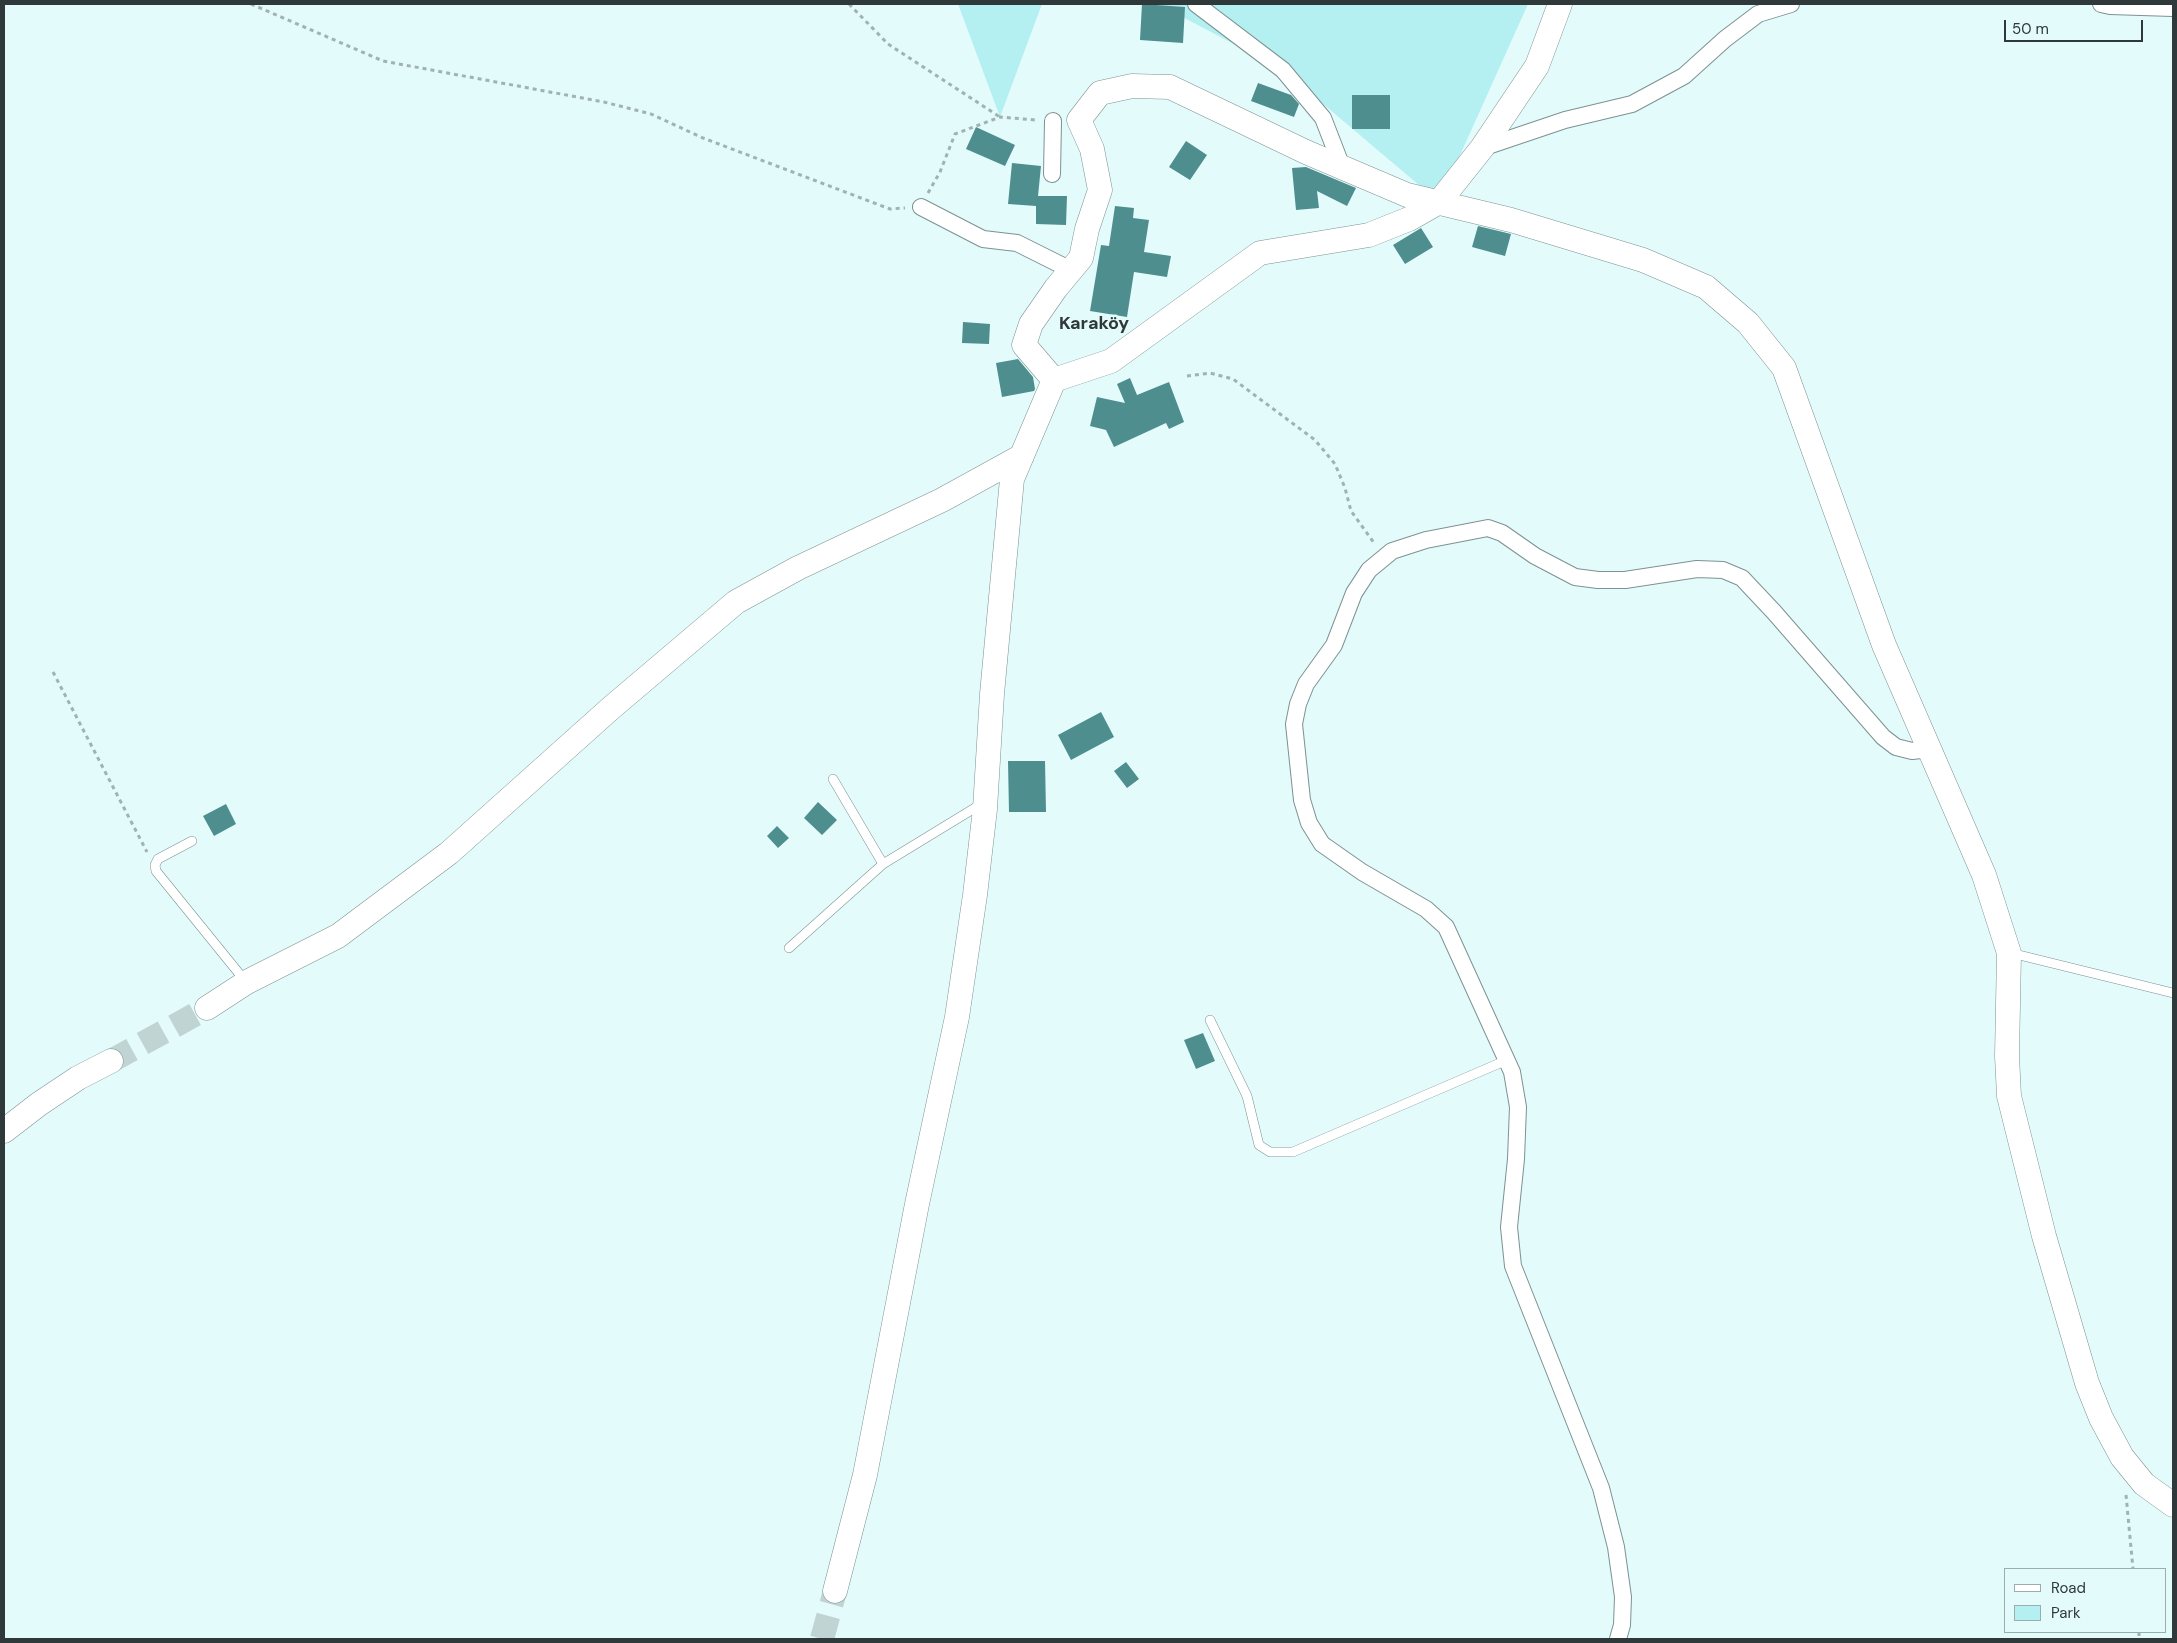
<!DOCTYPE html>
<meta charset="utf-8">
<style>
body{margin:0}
#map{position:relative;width:2177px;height:1643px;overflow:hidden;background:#e4fbfb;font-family:"DM Sans",sans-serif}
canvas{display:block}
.frame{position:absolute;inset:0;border:5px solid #303939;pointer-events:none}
.legend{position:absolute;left:2004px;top:1568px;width:162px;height:65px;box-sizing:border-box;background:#e4fbfb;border:1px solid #9cadad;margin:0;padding:6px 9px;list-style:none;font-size:15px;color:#303939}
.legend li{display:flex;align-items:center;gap:10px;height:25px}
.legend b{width:25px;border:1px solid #9cadad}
.scale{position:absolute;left:2004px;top:20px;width:139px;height:22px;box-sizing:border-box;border:2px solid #303939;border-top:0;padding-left:6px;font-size:15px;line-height:18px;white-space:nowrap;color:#303939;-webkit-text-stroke:4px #e4fbfb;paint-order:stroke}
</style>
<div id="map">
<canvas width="2177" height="1643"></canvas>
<div class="frame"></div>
<ul class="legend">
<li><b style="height:6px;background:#fff"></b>Road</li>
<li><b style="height:14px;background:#b4f0f1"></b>Park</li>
</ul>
<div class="scale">50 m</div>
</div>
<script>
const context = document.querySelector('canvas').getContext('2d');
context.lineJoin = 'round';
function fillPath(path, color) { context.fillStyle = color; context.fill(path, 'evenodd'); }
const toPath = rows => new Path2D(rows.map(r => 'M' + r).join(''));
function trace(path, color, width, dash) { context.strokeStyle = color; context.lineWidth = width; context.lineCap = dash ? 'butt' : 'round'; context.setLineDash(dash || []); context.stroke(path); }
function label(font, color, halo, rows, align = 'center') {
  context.font = font + ' "DM Sans",sans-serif'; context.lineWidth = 5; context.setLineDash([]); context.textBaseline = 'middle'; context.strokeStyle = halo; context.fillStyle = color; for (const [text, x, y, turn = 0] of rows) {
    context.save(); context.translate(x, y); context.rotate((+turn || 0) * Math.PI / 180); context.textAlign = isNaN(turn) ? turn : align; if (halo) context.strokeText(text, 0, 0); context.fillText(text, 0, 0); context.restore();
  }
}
fillPath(toPath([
 [958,4,1042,4,1000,117],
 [1158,4,1528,4,1439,202,1283,70]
]), '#b4f0f1');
fillPath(toPath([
 [1142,4,1185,7,1183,43,1140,40],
 [1258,83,1291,95,1299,104,1294,117,1251,101],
 [1352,95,1390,95,1390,129,1352,129],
 [976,127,1015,145,1005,166,966,149],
 [1186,141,1207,155,1190,180,1169,167],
 [1012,163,1041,166,1038,196,1067,196,1066,225,1036,224,1036,206,1008,204],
 [1306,167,1356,188,1347,206,1317,191,1319,208,1296,210,1292,168],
 [1115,206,1134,208,1133,218,1149,220,1144,252,1171,256,1167,277,1134,272,1127,317,1090,311,1101,245,1109,246],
 [1478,226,1511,234,1505,256,1472,247],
 [1421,228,1433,247,1405,264,1393,245],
 [963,322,990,324,989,344,962,343],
 [1018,359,1033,377,1035,389,1034,391,1002,397,996,363],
 [1130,378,1137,395,1169,382,1184,422,1169,429,1166,423,1114,447,1106,430,1090,426,1097,397,1125,403,1117,384],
 [1101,712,1114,737,1071,760,1058,735],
 [1008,761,1045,761,1046,812,1009,812],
 [1126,762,1139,779,1127,788,1114,771],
 [818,802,837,820,822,835,804,818],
 [226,804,236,824,214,836,203,816],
 [777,826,789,838,778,848,767,836],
 [1203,1033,1215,1061,1196,1069,1184,1040]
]), '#4e8e8f');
trace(toPath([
 [111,1061,207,1008],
 [822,1639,835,1591]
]), '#c0d4d4', 24, [24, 12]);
const lane = toPath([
 [833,779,883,864],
 [192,841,158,859,155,865,156,871,246,982],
 [789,948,883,864,983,803],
 [2011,953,2173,993],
 [1210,1020,1247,1096,1259,1145,1270,1152,1293,1152,1507,1060]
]);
const street = toPath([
 [1196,4,1283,70,1323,118,1342,167],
 [2101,4,2110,6,2173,8],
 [1482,148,1565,120,1632,104,1684,76,1725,39,1758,14,1791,4],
 [1052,174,1053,121],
 [921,207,983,239,1017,243,1071,270],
 [1618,1639,1622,1625,1623,1597,1616,1547,1601,1488,1513,1266,1509,1227,1516,1159,1518,1107,1512,1072,1446,927,1426,909,1362,872,1322,844,1309,823,1302,800,1294,724,1298,704,1306,684,1334,645,1354,593,1369,570,1392,551,1426,540,1488,528,1502,533,1535,556,1575,577,1598,580,1625,580,1697,569,1723,570,1742,578,1774,612,1883,737,1896,747,1912,751,1930,749]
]);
const secondary = toPath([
 [1054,380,1111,361,1260,253,1369,235,1409,219,1439,202,1482,148,1537,66,1560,4],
 [207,1008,247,982,338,936,449,853,611,708,736,602,798,568,942,500,1022,456],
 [4,1131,39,1104,78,1078,111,1061],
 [835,1591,865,1475,917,1204,957,1017,975,895,985,809,992,694,1012,479,1054,380,1024,345,1031,324,1056,288,1081,258,1087,229,1100,190,1092,149,1079,120,1100,93,1132,86,1170,87,1306,152,1407,195,1511,220,1643,260,1706,287,1748,323,1784,368,1884,645,1984,875,2009,953,2007,1056,2009,1096,2044,1236,2087,1383,2101,1418,2122,1457,2144,1484,2173,1505]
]);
trace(lane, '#7d9292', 10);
trace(street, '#7d9292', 18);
trace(secondary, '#7d9292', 25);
trace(toPath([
 [251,4,383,61,604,102,651,114,703,138,890,209,905,208],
 [849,4,888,44,1000,117],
 [928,193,940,172,955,134,1000,117,1036,120],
 [1187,376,1210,373,1233,379,1315,440,1335,464,1345,488,1351,511,1374,543],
 [53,672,147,852],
 [2126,1495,2133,1569],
 [2139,1632,2139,1639]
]), '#a1b2b2', 3, [4, 4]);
trace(lane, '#fff', 9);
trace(street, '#fff', 16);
trace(secondary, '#fff', 24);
label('bold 18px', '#303939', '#e4fbfb', [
 ["Karaköy",1094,324]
]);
</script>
